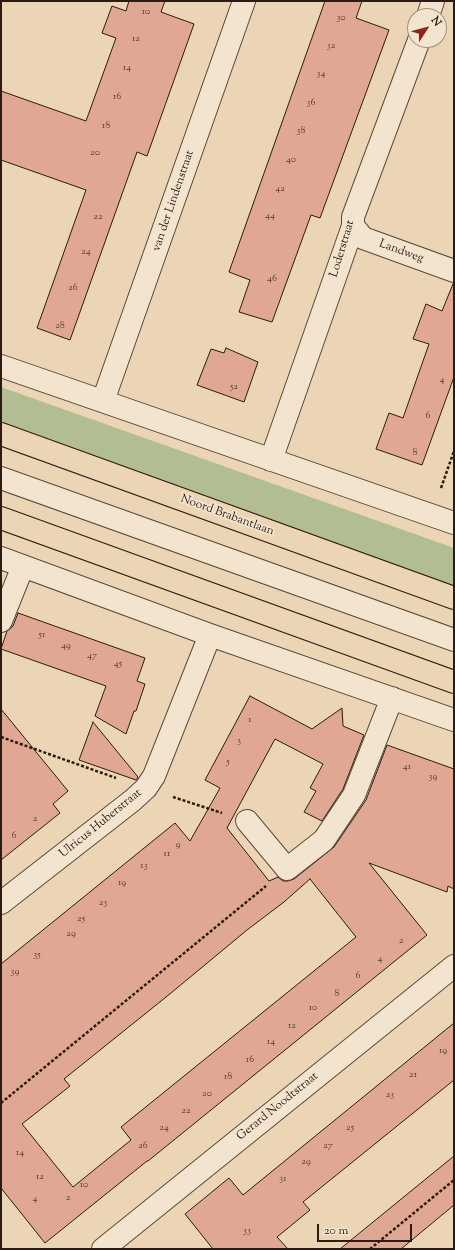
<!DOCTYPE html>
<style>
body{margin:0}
#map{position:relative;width:455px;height:1250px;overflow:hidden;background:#ebd5b4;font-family:"Sorts Mill Goudy",serif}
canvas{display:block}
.frame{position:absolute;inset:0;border:2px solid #2b1b13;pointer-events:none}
.north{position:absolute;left:407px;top:8px;width:40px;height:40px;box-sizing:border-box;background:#f2e4ce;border:1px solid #a29483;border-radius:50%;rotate:54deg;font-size:11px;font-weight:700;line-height:16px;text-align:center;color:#2b1b13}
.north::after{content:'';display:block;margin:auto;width:14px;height:18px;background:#8f2418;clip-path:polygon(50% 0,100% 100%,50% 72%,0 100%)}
.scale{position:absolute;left:317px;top:1224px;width:95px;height:18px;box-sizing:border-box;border:2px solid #2b1b13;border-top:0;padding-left:5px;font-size:12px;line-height:14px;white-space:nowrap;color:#2b1b13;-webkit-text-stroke:3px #f2e4ce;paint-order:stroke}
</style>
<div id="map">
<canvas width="455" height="1250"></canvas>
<div class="frame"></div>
<div class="north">N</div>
<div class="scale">20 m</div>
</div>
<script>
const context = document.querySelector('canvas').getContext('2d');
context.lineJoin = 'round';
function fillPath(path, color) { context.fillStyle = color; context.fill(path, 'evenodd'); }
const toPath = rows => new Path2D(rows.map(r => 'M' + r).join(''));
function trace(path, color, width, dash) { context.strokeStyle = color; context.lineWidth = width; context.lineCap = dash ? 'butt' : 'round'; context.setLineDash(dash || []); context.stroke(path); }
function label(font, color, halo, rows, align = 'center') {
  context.font = font + ' "Sorts Mill Goudy",serif'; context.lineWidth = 3.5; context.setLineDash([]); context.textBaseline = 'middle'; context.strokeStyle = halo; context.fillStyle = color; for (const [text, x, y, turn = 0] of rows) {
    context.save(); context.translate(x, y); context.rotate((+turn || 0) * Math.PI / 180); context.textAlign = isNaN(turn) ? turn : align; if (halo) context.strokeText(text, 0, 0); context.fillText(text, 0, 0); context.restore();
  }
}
fillPath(toPath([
 [1,387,454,548,454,588,1,425]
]), '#b2be91');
const building = toPath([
 [129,1,165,1,161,12,194,24,147,156,137,152,70,340,37,328,86,190,1,160,1,91,86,121,116,38,102,33,112,6,126,11,129,1],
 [325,1,362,1,356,18,389,30,320,218,311,215,272,322,239,312,250,280,229,272,325,1],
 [453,284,454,285,454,377,422,465,376,449,389,413,403,418,429,344,413,339,426,304,442,311,453,284],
 [226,348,258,362,244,402,197,385,211,349,224,353,226,348],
 [18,613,145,658,137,681,145,684,136,711,134,711,126,734,95,716,106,686,1,649,7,631,13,626,18,613],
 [250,696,312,729,342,708,343,726,364,735,343,789,322,821,304,812,316,791,310,788,323,764,275,739,227,828,269,881,278,877,283,881,288,881,294,879,334,847,366,800,387,745,454,769,454,889,448,886,447,892,369,863,427,935,148,1161,147,1161,45,1243,1,1188,1,964,175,823,190,841,220,788,205,780,250,696],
 [310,879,356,937,121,1127,131,1140,73,1187,22,1124,70,1086,64,1079,171,993,247,930,284,902,310,879],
 [1,709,68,791,53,804,60,813,1,860,1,709],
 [93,722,138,777,136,780,79,760,93,722],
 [454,1023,454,1080,303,1202,310,1210,277,1237,288,1249,213,1249,185,1214,229,1178,243,1195,454,1023],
 [454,1156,454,1205,401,1249,340,1249,454,1156]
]);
fillPath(building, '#e0a892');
trace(building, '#2b1b13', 1);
const minor = toPath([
 [428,16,433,1],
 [353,226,363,238,454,271],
 [1,366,454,523],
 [103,401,244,1],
 [271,460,353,226,353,217,419,40],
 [1,478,454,640],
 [1,558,210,635,454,720],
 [1,621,23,566],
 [247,821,287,869,324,840,354,795,392,698],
 [1,903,133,800,146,788,154,776,210,635],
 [103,1249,454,966]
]);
const major = toPath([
 [1,434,454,598],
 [1,518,454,682]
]);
trace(minor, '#5b4a3b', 24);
trace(major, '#2b1b13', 24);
trace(toPath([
 [441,488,454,451],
 [1,737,116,778],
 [173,797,222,813],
 [1,1103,266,886],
 [370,1249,454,1180]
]), '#2b1b13', 2.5, [3, 2]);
trace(minor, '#f2e4ce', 22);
trace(major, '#ebd5b4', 22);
label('10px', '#583e33', null, [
 ["10",146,12],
 ["30",341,18],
 ["12",136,39],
 ["32",331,46],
 ["14",127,68],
 ["34",321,74],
 ["16",117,97],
 ["36",311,103],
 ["18",106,126],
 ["38",301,131],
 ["20",95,153],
 ["40",291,160],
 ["42",280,189],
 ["44",270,216],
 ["22",98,217],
 ["24",86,252],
 ["46",272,279],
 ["26",73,288],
 ["28",60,326],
 ["4",442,380],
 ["52",234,387],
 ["6",428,416],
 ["8",415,453],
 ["51",42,635],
 ["49",66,646],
 ["47",92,656],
 ["45",118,664],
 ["1",250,720],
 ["3",239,741],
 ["5",228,762],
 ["41",407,767],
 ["39",433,777],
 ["2",35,819],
 ["6",14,836],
 ["9",178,845],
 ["11",167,854],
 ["13",144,866],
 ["19",122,883],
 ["23",103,903],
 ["25",81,919],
 ["29",71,934],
 ["2",401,941],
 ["35",37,955],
 ["4",380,959],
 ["39",15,972],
 ["6",358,976],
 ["8",337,994],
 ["10",313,1008],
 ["12",292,1026],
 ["14",271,1042],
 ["19",443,1051],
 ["16",250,1060],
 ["21",413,1075],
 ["18",228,1077],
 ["20",207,1094],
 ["23",390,1095],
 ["22",186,1111],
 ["24",164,1128],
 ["25",350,1128],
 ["26",143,1146],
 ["27",328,1146],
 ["14",20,1153],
 ["29",306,1162],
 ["12",40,1177],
 ["31",283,1179],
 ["10",84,1185],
 ["2",68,1198],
 ["4",35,1199],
 ["33",247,1231]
]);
label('12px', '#2b1b13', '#f2e4ce', [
 ["van der Lindenstraat",174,201,-71],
 ["Loderstraat",343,249,-73],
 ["Landweg",401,252,20],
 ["Noord Brabantlaan",227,516,20],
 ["Ulricus Huberstraat",101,824,-39],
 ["Gerard Noodtstraat",278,1107,-39]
]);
</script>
